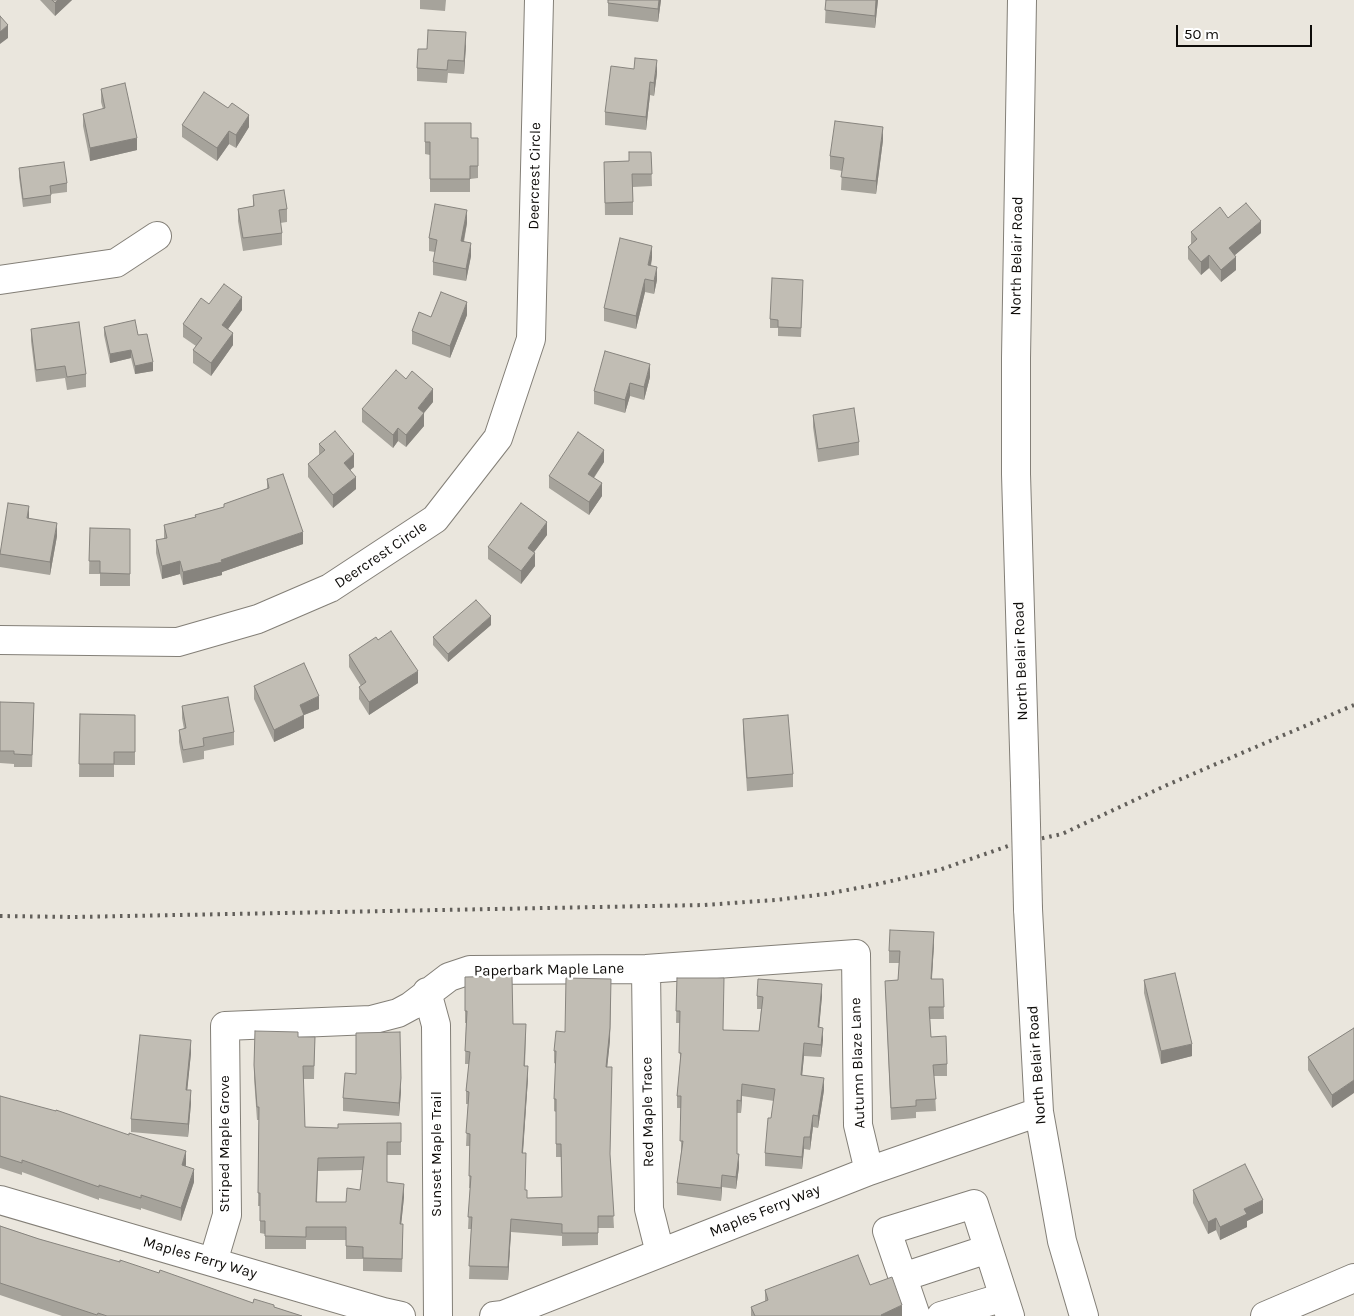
<!DOCTYPE html>
<style>
body{margin:0}
#map{position:relative;width:1354px;height:1316px;overflow:hidden;background:#eae6dd;font-family:Karla,sans-serif}
canvas{display:block}
.scale{position:absolute;left:1176px;top:25px;width:136px;height:22px;box-sizing:border-box;border:2px solid #0e0c09;border-top:0;padding-left:6px;font-size:15px;line-height:18px;white-space:nowrap;color:#0e0c09;-webkit-text-stroke:4px #fff;paint-order:stroke}
</style>
<div id="map">
<canvas width="1354" height="1316"></canvas>
<div class="scale">50 m</div>
</div>
<script>
const context = document.querySelector('canvas').getContext('2d');
context.lineJoin = 'round';
const toPath = rows => new Path2D(rows.map(r => 'M' + r).join(''));
function trace(path, color, width, dash) { context.strokeStyle = color; context.lineWidth = width; context.lineCap = dash ? 'butt' : 'round'; context.setLineDash(dash || []); context.stroke(path); }
function fillPath(path, color) { context.fillStyle = color; context.fill(path, 'evenodd'); }
function label(font, color, halo, rows, align = 'center') {
  context.font = font + ' Karla,sans-serif'; context.lineWidth = 5; context.setLineDash([]); context.textBaseline = 'middle'; context.strokeStyle = halo; context.fillStyle = color; for (const [text, x, y, turn = 0] of rows) {
    context.save(); context.translate(x, y); context.rotate((+turn || 0) * Math.PI / 180); context.textAlign = isNaN(turn) ? turn : align; if (halo) context.strokeText(text, 0, 0); context.fillText(text, 0, 0); context.restore();
  }
}
const minor = toPath([
 [1022,0,1016,358,1016,474,1025,783],
 [0,280,116,263,157,236],
 [0,640,178,642,258,619,330,588,435,519,498,438,531,339,539,0],
 [1028,909,1039,1112,1062,1241,1084,1316],
 [646,969,649,1209,660,1253],
 [427,992,436,1025,438,1316],
 [0,1200,383,1312,401,1316],
 [213,1262,227,1215,225,1026,371,1020,398,1013,411,1006,449,977,470,970,646,969,856,954,858,1125,869,1171],
 [903,1277,988,1249],
 [494,1316,503,1315,869,1171,1039,1112],
 [916,1316,887,1231,974,1204,1010,1316],
 [941,1316,1004,1297],
 [1265,1316,1354,1278]
]);
trace(minor, '#837f77', 30);
trace(minor, '#fff', 28);
trace(toPath([
 [0,916,73,917,704,905,775,900,826,894,874,885,939,870,1011,845,1062,834,1167,785,1354,705]
]), '#625f5a', 4, [2.5, 5]);
const minorBridge = toPath([
 [1025,783,1028,909]
]);
trace(minorBridge, '#837f77', 30, []);
trace(minorBridge, '#fff', 28);
fillPath(toPath([
 [40,0,72,0,55,16],
 [420,0,446,0,445,11,420,9],
 [661,0,658,22,608,16,608,3],
 [826,0,878,0,875,28,825,23],
 [466,45,464,74,448,73,447,83,417,81,417,68,427,49],
 [657,73,654,96,650,95,646,130,605,125,605,112],
 [101,89,137,150,90,161,83,126,83,114,103,109,101,102],
 [425,123,471,138,478,138,478,178,470,179,470,192,430,192,430,155,425,154],
 [182,125,249,127,236,148,229,144,217,161,182,137],
 [883,140,876,194,841,190,842,171,830,169,830,156],
 [651,152,652,186,633,187,633,215,605,215,604,162,629,161],
 [19,168,67,183,67,192,51,194,51,203,23,207,19,177],
 [253,195,287,209,287,222,280,223,282,233,282,245,243,251,238,221,238,209,253,206],
 [1228,218,1261,233,1235,255,1236,270,1221,282,1209,268,1201,275,1188,259,1188,247,1191,244,1191,232],
 [467,223,464,242,471,256,466,281,433,275,433,262,435,252,429,251,429,238],
 [652,258,651,266,657,280,654,294,645,292,636,329,604,321,604,308],
 [803,288,801,337,778,336,778,328,770,328,770,319],
 [209,304,242,310,228,329,233,345,211,376,193,363,193,350,196,346,183,337,183,324],
 [467,315,450,358,412,344,412,331,431,317],
 [104,327,138,335,153,371,135,374,131,358,110,363,104,335],
 [31,329,86,374,86,387,67,390,65,378,36,382,31,341],
 [650,377,644,400,630,396,625,413,594,404,594,391],
 [433,402,424,413,424,426,406,447,398,441,393,448,362,422,362,409],
 [813,415,859,442,859,455,818,462,813,427],
 [319,444,354,467,350,470,356,489,333,508,308,477,308,464,319,455],
 [604,462,594,478,602,496,589,515,549,488,549,476],
 [267,479,303,544,222,572,222,575,183,585,180,574,162,579,156,553,156,540,164,539,164,525,195,517,195,515,224,507,224,504,267,489],
 [29,519,57,536,50,575,0,567,0,552],
 [90,528,130,529,130,586,100,586,100,574,89,574],
 [547,535,534,552,535,566,521,584,488,559,488,547],
 [491,625,448,662,433,645,433,637],
 [378,640,418,683,369,715,359,699,359,687,361,686,349,667,349,655],
 [254,686,319,709,304,715,304,728,274,742,254,699],
 [0,702,34,716,32,767,14,767,14,764,0,763],
 [182,706,234,732,234,745,204,751,204,759,183,763,179,742,179,730,184,729,182,718],
 [80,714,135,715,135,765,114,765,114,777,79,777],
 [743,719,793,774,793,787,747,791,743,732],
 [934,944,932,979,943,979,944,1019,930,1019,931,1037,947,1064,947,1076,934,1076,936,1111,916,1112,916,1118,891,1120,885,981,898,980,899,963,889,963,889,951],
 [465,977,526,1037,525,1066,528,1078,523,1153,525,1190,527,1198,562,1197,561,1157,556,1157,556,1112,554,1111,554,1099,556,1064,554,1063,554,1051,610,1040,607,1067,610,1158,614,1228,598,1228,598,1245,562,1246,562,1236,511,1232,508,1280,469,1279,471,1229,468,1229,470,1188,469,1188,470,1146,466,1146,468,1104,466,1104,466,1091,469,1064,465,1064,466,1023,465,1023],
 [677,978,724,1030,759,1031,761,1009,757,1009,757,996,822,996,819,1027,823,1040,821,1057,804,1056,802,1075,824,1090,818,1128,813,1127,810,1150,804,1149,802,1169,765,1166,765,1153,774,1101,742,1096,741,1113,737,1113,737,1154,739,1167,736,1189,722,1187,721,1201,677,1195,677,1183,681,1153,681,1108,677,1108,677,1096,680,1065,680,1023,676,1023],
 [1144,980,1192,1056,1161,1064,1144,993],
 [1354,1028,1332,1108,1308,1070,1308,1057],
 [255,1031,298,1037,315,1037,314,1079,303,1079,305,1127,338,1128,401,1123,401,1155,387,1155,387,1182,404,1197,401,1224,403,1237,402,1272,363,1271,363,1259,346,1259,346,1240,306,1240,306,1249,265,1249,265,1234,260,1233,260,1206,258,1206,259,1120,257,1120,254,1078],
 [363,1170,360,1190,346,1202,317,1202,318,1171],
 [191,1053,187,1090,191,1103,188,1137,131,1132,131,1119],
 [401,1091,399,1116,343,1111,343,1098],
 [0,1096,186,1164,186,1166,194,1182,181,1221,141,1208,141,1210,99,1198,99,1200,22,1172,22,1175,0,1168],
 [1193,1190,1263,1213,1247,1221,1247,1227,1220,1240,1216,1230,1208,1234,1193,1203],
 [0,1226,39,1239,253,1303,274,1307,302,1316,62,1316,0,1295],
 [870,1285,902,1316,751,1316,751,1307,765,1302,765,1290]
]), '#a6a39b');
fillPath(toPath([
 [58,0,72,0,55,16,55,3],
 [659,0,661,0,658,22,658,9],
 [876,0,878,0,875,28,875,16],
 [8,25,8,38,0,44,0,32],
 [466,32,466,45,464,74,464,61],
 [657,60,657,73,654,96,654,83],
 [650,82,650,95,646,130,646,117],
 [249,115,249,127,236,148,236,135],
 [883,127,883,140,876,194,876,181],
 [229,131,229,144,217,161,217,148],
 [137,138,137,150,90,161,90,148],
 [467,210,467,223,461,254,461,241],
 [1261,221,1261,233,1229,260,1229,248],
 [471,243,471,256,466,281,466,269],
 [652,246,652,258,648,278,648,265],
 [1209,255,1209,268,1201,275,1201,262],
 [1236,257,1236,270,1221,282,1221,270],
 [657,267,657,280,654,294,654,281],
 [645,279,645,292,636,329,636,316],
 [242,297,242,310,222,337,222,325],
 [467,302,467,315,450,358,450,346],
 [233,333,233,345,211,376,211,363],
 [131,350,131,358,110,363,110,354],
 [153,362,153,371,135,374,135,366],
 [650,364,650,377,644,400,644,387],
 [630,383,630,396,625,413,625,400],
 [433,389,433,402,418,420,418,408],
 [424,413,424,426,406,447,406,435],
 [398,428,398,441,393,448,393,435],
 [604,450,604,462,588,486,588,474],
 [354,454,354,467,344,475,344,463],
 [356,477,356,489,333,508,333,495],
 [602,483,602,496,589,515,589,502],
 [29,506,29,519,27,518],
 [547,522,547,535,528,560,528,548],
 [57,523,57,536,50,575,50,562],
 [303,532,303,544,222,572,222,575,183,585,183,572,221,560],
 [535,553,535,566,521,584,521,571],
 [180,561,180,574,162,579,162,566],
 [491,616,491,625,448,662,448,654],
 [418,671,418,683,369,715,369,702],
 [319,696,319,709,304,715,304,728,274,742,274,730,300,705],
 [934,932,934,944,931,991,931,979],
 [822,984,822,996,818,1040,818,1027],
 [611,991,610,1040,606,1079,606,1067],
 [823,1028,823,1040,821,1057,821,1045],
 [191,1040,191,1053,186,1103,186,1090],
 [804,1043,804,1056,801,1087,801,1075],
 [1192,1044,1192,1056,1161,1064,1161,1051],
 [528,1066,528,1078,522,1165,522,1153],
 [401,1078,401,1091,399,1116,399,1103],
 [824,1078,824,1090,818,1128,818,1116],
 [1354,1080,1354,1093,1332,1108,1332,1095],
 [742,1084,742,1096,741,1113,741,1101],
 [191,1090,191,1103,188,1137,188,1124],
 [813,1115,813,1127,810,1150,810,1137],
 [804,1137,804,1149,802,1169,802,1157],
 [186,1151,186,1164,182,1178,182,1165],
 [739,1154,739,1167,736,1189,736,1177],
 [194,1169,194,1182,181,1221,181,1208],
 [722,1175,722,1187,721,1201,721,1188],
 [404,1184,404,1197,400,1236,400,1224],
 [1263,1200,1263,1213,1247,1221,1247,1227,1220,1240,1220,1227,1244,1209],
 [1216,1218,1216,1230,1208,1234,1208,1222],
 [511,1219,511,1232,508,1280,508,1267],
 [902,1305,902,1316,881,1316,881,1315]
]), '#87847e');
const building = toPath([
 [52,0,58,0,55,3,52,0],
 [608,0,659,0,658,9,608,3,608,0],
 [826,0,876,0,875,16,825,10,826,0],
 [0,16,8,25,0,32,0,16],
 [428,30,466,32,464,61,448,60,447,70,417,68,418,49,427,49,428,30],
 [635,58,657,60,654,83,650,82,646,117,605,112,611,66,634,69,635,58],
 [125,83,137,138,90,148,83,114,105,108,101,89,125,83],
 [204,92,228,108,232,103,249,115,236,135,229,131,217,148,182,125,204,92],
 [835,121,883,127,876,181,841,177,844,158,830,156,835,121],
 [425,123,471,123,471,138,478,138,478,166,470,166,470,179,430,179,430,142,425,142,425,123],
 [629,152,651,152,652,174,632,174,633,202,605,203,604,162,629,161,629,152],
 [64,162,67,183,50,186,51,195,23,199,19,168,64,162],
 [284,190,287,209,279,210,282,233,243,238,238,209,254,206,253,195,284,190],
 [1246,203,1261,221,1229,248,1236,257,1221,270,1209,255,1201,262,1188,247,1197,239,1191,232,1220,207,1228,218,1246,203],
 [435,204,467,210,461,241,471,243,466,269,433,262,437,240,429,238,435,204],
 [620,238,652,246,648,265,657,267,654,281,645,279,636,316,604,308,620,238],
 [772,278,803,280,801,328,778,327,778,320,770,319,772,278],
 [224,284,242,297,222,325,233,333,211,363,193,350,202,338,183,324,201,298,209,304,224,284],
 [441,292,467,302,450,346,412,331,419,312,431,317,441,292],
 [135,320,138,335,147,334,153,362,135,366,131,350,110,354,104,327,135,320],
 [79,322,86,374,67,377,65,366,36,370,31,329,79,322],
 [605,351,650,364,644,387,630,383,625,400,594,391,605,351],
 [396,370,406,379,412,371,433,389,418,408,424,413,406,435,398,428,393,435,362,409,396,370],
 [854,408,859,442,818,449,813,415,854,408],
 [335,431,354,454,344,463,356,477,333,495,308,464,325,450,319,444,335,431],
 [578,432,604,450,588,474,602,483,589,502,549,476,578,432],
 [283,474,303,532,221,560,222,562,183,572,180,561,162,566,156,540,167,538,164,525,196,517,195,515,224,507,224,504,269,488,267,479,283,474],
 [8,503,29,506,27,518,57,523,50,562,0,554,8,503],
 [521,503,547,522,528,548,535,553,521,571,488,547,521,503],
 [90,528,130,529,130,574,100,573,100,561,89,561,90,528],
 [476,600,491,616,448,654,433,637,476,600],
 [391,631,418,671,369,702,359,687,366,682,349,655,376,637,378,640,391,631],
 [304,663,319,696,300,705,304,715,274,730,254,686,304,663],
 [228,697,234,732,203,738,204,746,183,750,179,730,186,728,182,706,228,697],
 [0,702,34,703,32,755,14,754,14,751,0,751,0,702],
 [80,714,135,715,135,752,114,752,114,764,79,764,80,714],
 [788,715,793,774,747,778,743,719,788,715],
 [890,930,934,932,931,979,943,979,944,1007,929,1007,931,1037,946,1036,947,1064,933,1065,936,1099,916,1100,916,1106,891,1108,885,981,898,980,900,951,889,951,890,930],
 [1175,973,1192,1044,1161,1051,1144,980,1175,973],
 [512,976,513,1024,526,1024,524,1066,528,1066,522,1153,526,1153,525,1190,527,1190,527,1198,562,1197,561,1144,556,1144,556,1099,554,1099,556,1051,554,1051,556,1031,565,1032,566,978,611,979,610,1028,606,1067,612,1067,610,1154,614,1216,598,1216,598,1233,562,1233,562,1224,511,1219,508,1267,469,1266,472,1217,468,1217,471,1176,469,1176,470,1134,466,1133,469,1092,466,1091,470,1052,465,1051,467,1011,465,1011,465,977,512,976],
 [677,978,724,978,723,1030,759,1031,763,997,757,996,758,979,822,984,818,1027,823,1028,821,1045,804,1043,801,1075,824,1078,818,1116,813,1115,810,1137,804,1137,802,1157,765,1153,768,1118,771,1118,775,1089,742,1084,741,1101,737,1100,737,1154,739,1154,736,1177,722,1175,721,1188,677,1183,683,1141,680,1141,681,1096,677,1096,681,1053,679,1053,680,1011,676,1011,677,978],
 [1354,1028,1354,1080,1332,1095,1308,1057,1354,1028],
 [255,1031,298,1032,298,1037,315,1037,314,1066,303,1066,305,1127,338,1128,338,1124,401,1123,401,1142,387,1142,387,1182,404,1184,400,1224,403,1224,402,1259,363,1258,363,1247,346,1246,346,1227,306,1227,306,1237,265,1236,265,1221,260,1221,260,1193,258,1193,259,1107,257,1107,254,1065,255,1031],
 [364,1157,360,1190,347,1188,346,1202,316,1202,318,1158,364,1157],
 [400,1032,401,1078,399,1103,343,1098,345,1073,356,1074,356,1033,400,1032],
 [140,1035,191,1040,186,1090,191,1090,188,1124,131,1119,140,1035],
 [0,1096,56,1111,56,1110,129,1135,129,1133,186,1151,182,1165,194,1169,181,1208,141,1195,141,1198,99,1185,99,1187,22,1160,22,1163,0,1156,0,1096],
 [1245,1164,1263,1200,1244,1209,1247,1214,1220,1227,1216,1218,1208,1222,1193,1190,1245,1164],
 [0,1226,39,1239,120,1262,120,1260,159,1273,160,1270,253,1303,254,1299,274,1305,274,1307,302,1316,107,1316,98,1313,97,1315,0,1283,0,1226],
 [858,1255,870,1285,892,1277,902,1305,881,1315,882,1316,755,1316,751,1307,768,1300,765,1290,858,1255]
]);
fillPath(building, '#c1bdb4');
trace(building, '#87847e', 1);
label('15px', '#0e0c09', '#fff', [
 ["Deercrest Circle",535,176,-89],
 ["North Belair Road",1017,256,-89],
 ["Deercrest Circle",381,555,-34],
 ["North Belair Road",1021,661,-92],
 ["Paperbark Maple Lane",549,970,-1],
 ["Autumn Blaze Lane",858,1063,-92],
 ["North Belair Road",1037,1065,-94],
 ["Red Maple Trace",648,1112,-91],
 ["Striped Maple Grove",225,1144,-90],
 ["Sunset Maple Trail",437,1154,-90],
 ["Maples Ferry Way",765,1211,-22],
 ["Maples Ferry Way",200,1258,16]
]);
</script>
